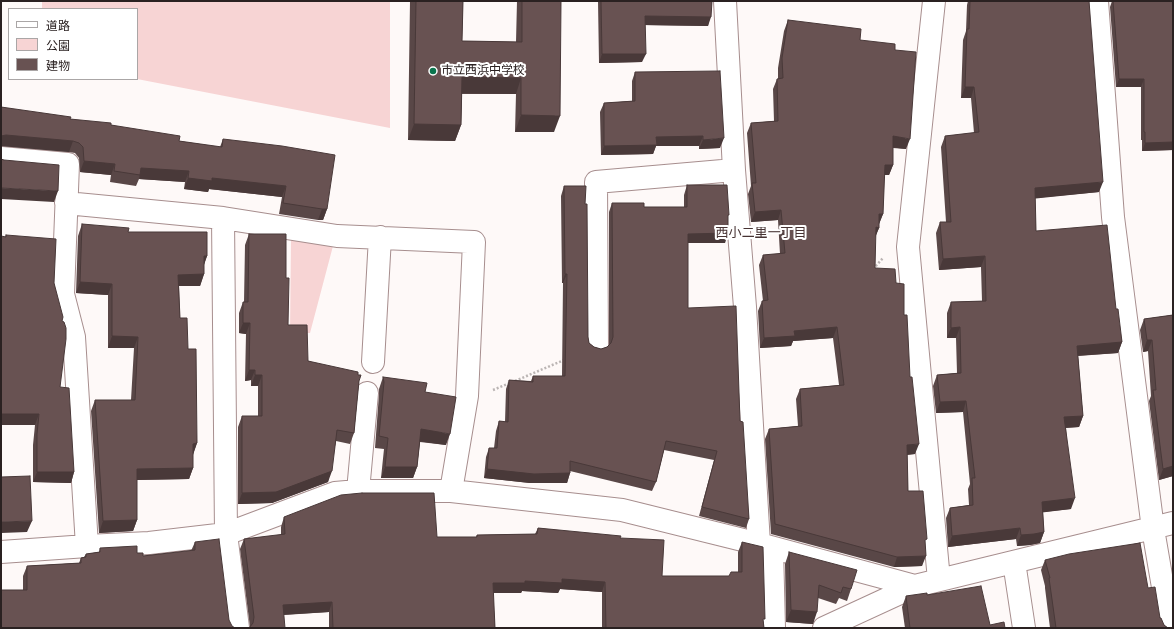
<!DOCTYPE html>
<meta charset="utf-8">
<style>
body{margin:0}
#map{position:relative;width:1174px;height:629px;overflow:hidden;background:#fef9f8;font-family:"PT Sans Narrow","Noto Sans JP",sans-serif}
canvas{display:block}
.frame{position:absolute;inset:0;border:2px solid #2a2121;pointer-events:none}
.legend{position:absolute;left:8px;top:8px;width:130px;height:72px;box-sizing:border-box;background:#fff;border:1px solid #aaa6a6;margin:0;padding:5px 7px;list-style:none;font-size:12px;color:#2a2121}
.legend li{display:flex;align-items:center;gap:8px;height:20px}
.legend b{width:20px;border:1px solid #aaa6a6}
</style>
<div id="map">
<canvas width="1174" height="629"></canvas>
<div class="frame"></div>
<ul class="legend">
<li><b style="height:5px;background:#fff"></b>道路</li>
<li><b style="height:11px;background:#f7d4d4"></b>公園</li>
<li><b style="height:11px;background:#685252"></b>建物</li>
</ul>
</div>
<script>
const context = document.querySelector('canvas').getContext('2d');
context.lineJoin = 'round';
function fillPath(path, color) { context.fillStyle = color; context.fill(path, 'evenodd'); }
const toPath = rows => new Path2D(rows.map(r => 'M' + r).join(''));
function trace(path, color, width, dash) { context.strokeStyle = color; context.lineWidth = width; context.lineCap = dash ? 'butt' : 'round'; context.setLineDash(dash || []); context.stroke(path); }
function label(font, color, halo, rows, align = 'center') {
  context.font = font + ' "PT Sans Narrow","Noto Sans JP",sans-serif'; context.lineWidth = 4; context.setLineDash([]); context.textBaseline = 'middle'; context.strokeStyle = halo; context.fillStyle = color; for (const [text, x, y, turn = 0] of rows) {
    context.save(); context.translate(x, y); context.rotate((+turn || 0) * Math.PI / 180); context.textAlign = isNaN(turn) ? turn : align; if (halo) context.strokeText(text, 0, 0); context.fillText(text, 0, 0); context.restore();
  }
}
fillPath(toPath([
 [42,1,390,1,390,128,137,79,137,9,42,9],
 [291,240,333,246,310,333,290,333]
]), '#f7d4d4');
const minor = toPath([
 [725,1,734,170,745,307,759,544],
 [934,1,908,247,939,580],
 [1097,1,1113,217,1153,529,1170,628],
 [1,158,68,164,63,294,74,337,87,546],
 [66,203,223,218,337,236,474,242,467,396,451,491],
 [223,218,226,534,238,628],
 [597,346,596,182,734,170],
 [373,362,380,237],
 [358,491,367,393],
 [772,548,774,628],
 [1,552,87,546,149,543,226,534,335,493,358,491,451,491,622,510,759,544,915,586],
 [1014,562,1024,628],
 [824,628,915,586,1173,523]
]);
trace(minor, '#a78e8e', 24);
trace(toPath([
 [873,269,883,258],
 [515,381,564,360],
 [493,390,510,383]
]), '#bbb5b4', 2.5, [2, 2]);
trace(minor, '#fff', 22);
fillPath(toPath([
 [410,1,463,1,462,41,516,42,517,1,561,1,554,132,515,132,516,94,462,94,461,125,455,141,408,140],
 [598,1,712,1,708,26,645,25,642,62,599,63],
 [968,1,1089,1,1099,192,1035,198,1036,231,1116,309,1122,342,1118,353,1078,356,1083,416,1079,427,1066,428,1071,509,1043,512,1044,532,1040,543,1030,545,1017,546,1016,539,948,547,946,518,950,508,969,505,968,489,970,484,963,412,936,413,933,386,937,375,957,373,956,338,947,338,947,313,951,302,982,301,981,267,939,270,936,233,940,222,946,222,941,147,945,136,974,133,971,98,961,98,963,40,966,31,967,5],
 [1112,1,1173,1,1173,150,1142,151,1142,140,1141,140,1141,87,1116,87,1110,7],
 [788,20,895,50,906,149,893,148,893,165,889,175,884,175,883,214,879,224,879,228,875,237,875,268,896,283,904,315,915,454,907,455,908,491,925,545,922,566,894,567,771,534,765,439,769,429,798,426,796,399,800,389,839,385,833,338,793,341,791,346,760,348,758,311,762,301,763,301,759,265,763,255,780,254,778,220,751,222,748,194,751,186,747,133,751,123,774,121,773,89,777,79,778,79,778,68,784,31],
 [635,72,720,148,699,149,699,146,656,146,653,154,601,155,600,112,604,103,632,101,632,81],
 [1,107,70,119,111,125,179,141,220,147,223,139,327,209,323,220,318,220,279,214,282,197,209,189,208,192,184,189,185,182,139,179,136,186,110,182,111,175,80,172,79,158,75,153,69,152,1,146],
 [687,185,728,218,725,243,688,243,688,308,740,421,749,519,746,528,699,516,714,460,664,450,656,482,652,491,570,471,570,473,567,483,530,483,484,478,486,457,489,448,494,448,496,431,499,421,505,422,506,389,509,380,531,381,533,376,562,376,563,283,562,283,561,196,564,186,585,204,588,337,589,343,594,347,601,349,607,347,609,345,609,212,612,203,644,207,684,207,684,195],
 [82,224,128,232,207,256,204,265,204,274,200,286,179,286,180,318,188,349,197,443,193,454,193,468,189,479,137,480,137,520,133,531,99,533,91,411,95,400,131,400,134,348,108,348,108,295,76,293,78,236],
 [249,234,286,278,288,325,308,361,358,375,359,381,354,433,350,444,336,441,328,482,272,503,238,504,238,427,242,416,258,416,258,386,251,386,251,380,245,381,246,334,239,333,239,313,243,302,244,302,245,245],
 [6,235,54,283,62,321,60,387,74,472,71,483,33,482,33,445,35,425,5,237],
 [1173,315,1173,476,1159,480,1149,401,1151,396,1148,351,1143,352,1140,330,1144,319],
 [383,377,425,392,446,445,420,442,417,467,413,478,381,478,384,449,375,448,379,394,379,389],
 [284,517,437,537,476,537,477,535,535,534,538,528,620,538,662,576,729,576,738,572,738,552,742,542,764,624,764,628,602,628,602,592,560,589,558,593,522,591,521,593,493,593,495,628,329,628,329,612,284,615,250,627,240,549,244,539,281,535,281,527],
 [195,542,229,620,23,590,23,576,27,566,79,563,81,558,84,557,86,554,99,552,100,548,137,553,143,556,191,551],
 [789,552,851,589,847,601,839,598,836,604,818,598,813,624,786,622,785,564],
 [1045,560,1148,588,1160,618,1164,625,1168,628,1050,628,1045,588,1045,586,1041,570],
 [927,595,990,625,1005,628,905,628,902,607,906,596]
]), '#594747');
fillPath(toPath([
 [645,16,711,17,708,26,642,25],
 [602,54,646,54,642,62,599,63],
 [462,77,521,78,516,94,456,93],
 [1119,79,1144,79,1141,87,1116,87],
 [965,87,974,87,971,98,961,98],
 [521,115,560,116,554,132,515,132],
 [414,124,461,125,455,141,408,140],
 [6,135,73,141,69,152,1,146,1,136],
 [703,136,699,146,656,146,653,154,601,155,604,146,656,137],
 [893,136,910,139,906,149,889,147],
 [724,138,720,148,699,149,703,140],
 [1173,142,1173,150,1142,151,1145,143],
 [84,161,115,164,111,175,80,172],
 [885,165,893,165,889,175,881,175],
 [141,168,189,171,185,182,139,179],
 [188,178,212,178,286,186,282,197,209,189,208,192,184,189],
 [1103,182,1099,192,1031,199,1035,188],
 [1,188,58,191,54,202,1,199],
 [322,209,327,209,323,220,318,220],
 [781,210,778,220,751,222,755,212],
 [879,214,883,214,879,224,875,224],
 [876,227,879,228,875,238],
 [728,233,725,243,684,243,688,234],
 [204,256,207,256,203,267],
 [985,256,981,267,939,270,943,259],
 [204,274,200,286,174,286,178,275],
 [565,274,567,274,563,283,562,283],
 [80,282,112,284,108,295,76,293],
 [243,323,250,323,246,334,239,333],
 [837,327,833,338,793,341,791,346,760,348,764,338,794,331],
 [960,327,956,338,947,338,951,328],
 [112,336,138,337,134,348,108,348],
 [1147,340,1152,340,1148,351,1143,352],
 [1122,342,1118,353,1073,356,1077,346],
 [249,370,255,370,251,380,245,381],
 [255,375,262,375,258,386,251,386],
 [966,401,963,412,936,413,940,402],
 [1,414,39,414,35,425,1,425],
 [1083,416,1079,427,1060,428,1064,417],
 [421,429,450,434,446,445,417,441],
 [197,443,193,455,193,444],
 [919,444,915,454,903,455,907,445],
 [1173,466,1173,476,1159,480,1163,469],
 [385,467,417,467,413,478,381,478],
 [193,468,189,479,132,480,137,469],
 [487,469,570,473,567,483,530,483,484,478],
 [332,471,328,482,272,503,238,504,242,493],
 [37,472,74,472,71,483,33,482],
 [1075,498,1071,509,1038,513,1042,502],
 [137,520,133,531,99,533,103,521],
 [32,521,27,532,1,533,1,522],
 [1020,528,1016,539,948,547,952,536],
 [1044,532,1040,543,1030,545,1017,546,1021,535],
 [926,556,922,566,894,567,897,557],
 [562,579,605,582,602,592,560,589,558,593,522,591,521,593,489,593,493,583],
 [332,602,329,612,279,615,283,605],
 [791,610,817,612,813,624,786,622]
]), '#493939');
const building = toPath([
 [416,1,463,1,462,41,522,42,522,1,561,1,560,116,521,115,521,78,462,77,461,125,414,124,416,1],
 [601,1,712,1,711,17,645,16,646,54,602,54,601,1],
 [970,1,1089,1,1103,182,1035,188,1036,231,1107,225,1116,309,1118,309,1122,342,1077,346,1083,416,1064,417,1075,498,1042,502,1044,532,1034,534,1021,535,1020,528,952,536,950,508,973,505,972,478,975,478,966,401,940,402,937,375,961,373,960,327,951,328,951,302,986,301,985,256,943,259,940,222,951,222,945,136,979,132,974,87,965,87,967,29,969,29,970,1],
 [1113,1,1173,1,1173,142,1145,143,1145,132,1144,132,1144,79,1119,79,1113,1],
 [788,20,861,29,860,40,895,44,895,50,916,52,910,139,893,136,893,165,885,165,883,214,879,214,879,228,876,227,875,268,895,269,896,283,904,284,904,315,907,315,910,377,912,377,919,444,907,445,908,491,923,491,927,539,925,540,926,556,897,557,775,524,769,429,802,426,800,389,844,385,837,327,794,331,795,336,764,338,762,301,768,300,763,255,785,253,781,210,755,212,752,183,756,183,751,123,778,121,777,79,783,78,782,58,788,20],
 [720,71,724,138,703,140,703,136,656,137,657,145,604,146,604,103,635,101,635,72,720,71],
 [1,107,71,117,70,119,111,123,111,125,180,136,179,141,222,147,223,139,282,146,335,155,327,209,322,209,283,203,286,186,212,178,212,181,188,178,189,171,141,168,140,175,114,171,115,164,84,161,83,147,79,143,73,141,6,135,1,136,1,107],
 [1,159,4,160,59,165,58,191,1,188,1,159],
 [687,185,727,185,729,215,728,215,728,233,688,234,688,308,736,306,740,421,743,422,749,519,702,507,717,451,666,441,656,482,570,461,570,473,534,474,487,469,489,448,497,448,499,421,508,422,509,380,533,382,533,376,565,376,567,274,565,274,564,186,586,186,585,204,587,204,588,337,589,343,594,347,601,349,607,347,611,343,613,337,612,203,644,203,644,207,687,207,687,185],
 [82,224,129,228,128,232,207,232,207,256,204,256,204,274,178,275,180,318,187,318,188,349,196,349,197,443,193,444,193,468,137,469,137,520,103,521,95,400,135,400,138,337,112,336,112,284,80,282,82,224],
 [249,234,286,234,286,278,289,278,288,325,307,325,308,361,358,372,358,375,361,375,359,381,354,433,337,430,332,471,276,492,242,493,242,416,262,416,262,375,255,375,255,370,249,370,250,323,243,323,243,302,248,302,249,234],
 [6,235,56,239,54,283,63,317,62,321,64,322,66,328,66,339,60,387,69,388,74,472,37,472,37,434,39,414,1,414,1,236,6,237,6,235],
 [1173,315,1173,466,1163,469,1153,390,1156,390,1152,340,1147,340,1144,319,1173,315],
 [383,377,427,383,425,392,456,397,450,434,421,429,417,467,385,467,388,438,379,436,384,382,383,377],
 [30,476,32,521,1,522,1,477,30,476],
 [362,493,434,493,437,537,477,537,477,535,537,534,538,528,621,536,620,538,664,540,662,576,729,576,731,572,742,572,742,542,763,547,765,619,763,619,764,628,606,628,605,582,562,579,562,583,525,581,525,583,493,583,495,628,333,628,332,602,283,605,285,628,249,628,253,623,254,617,244,539,285,534,284,517,341,495,362,493],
 [219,539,229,620,232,626,235,628,1,628,1,590,27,590,27,566,81,563,81,558,86,557,86,554,100,552,100,548,137,546,137,553,143,553,143,556,195,550,195,542,219,539],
 [1140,543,1148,588,1155,587,1160,618,1161,618,1164,625,1168,628,1056,628,1049,578,1050,578,1045,560,1069,554,1140,543],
 [789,552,857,570,851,589,843,587,841,593,819,585,817,612,791,610,789,552],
 [981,586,990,625,1004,622,1005,628,910,628,906,596,927,593,927,595,981,586]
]);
fillPath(building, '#685252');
trace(building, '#493939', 1);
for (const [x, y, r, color] of [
 [433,71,4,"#0a754e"]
]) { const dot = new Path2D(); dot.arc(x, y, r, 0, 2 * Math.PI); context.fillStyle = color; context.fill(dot); trace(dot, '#fff', 1.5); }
label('12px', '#2a2121', '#fff', [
 ["市立西浜中学校",441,71]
], 'left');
label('13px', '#473333', '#fff', [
 ["西小二里一丁目",761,233]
]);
</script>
